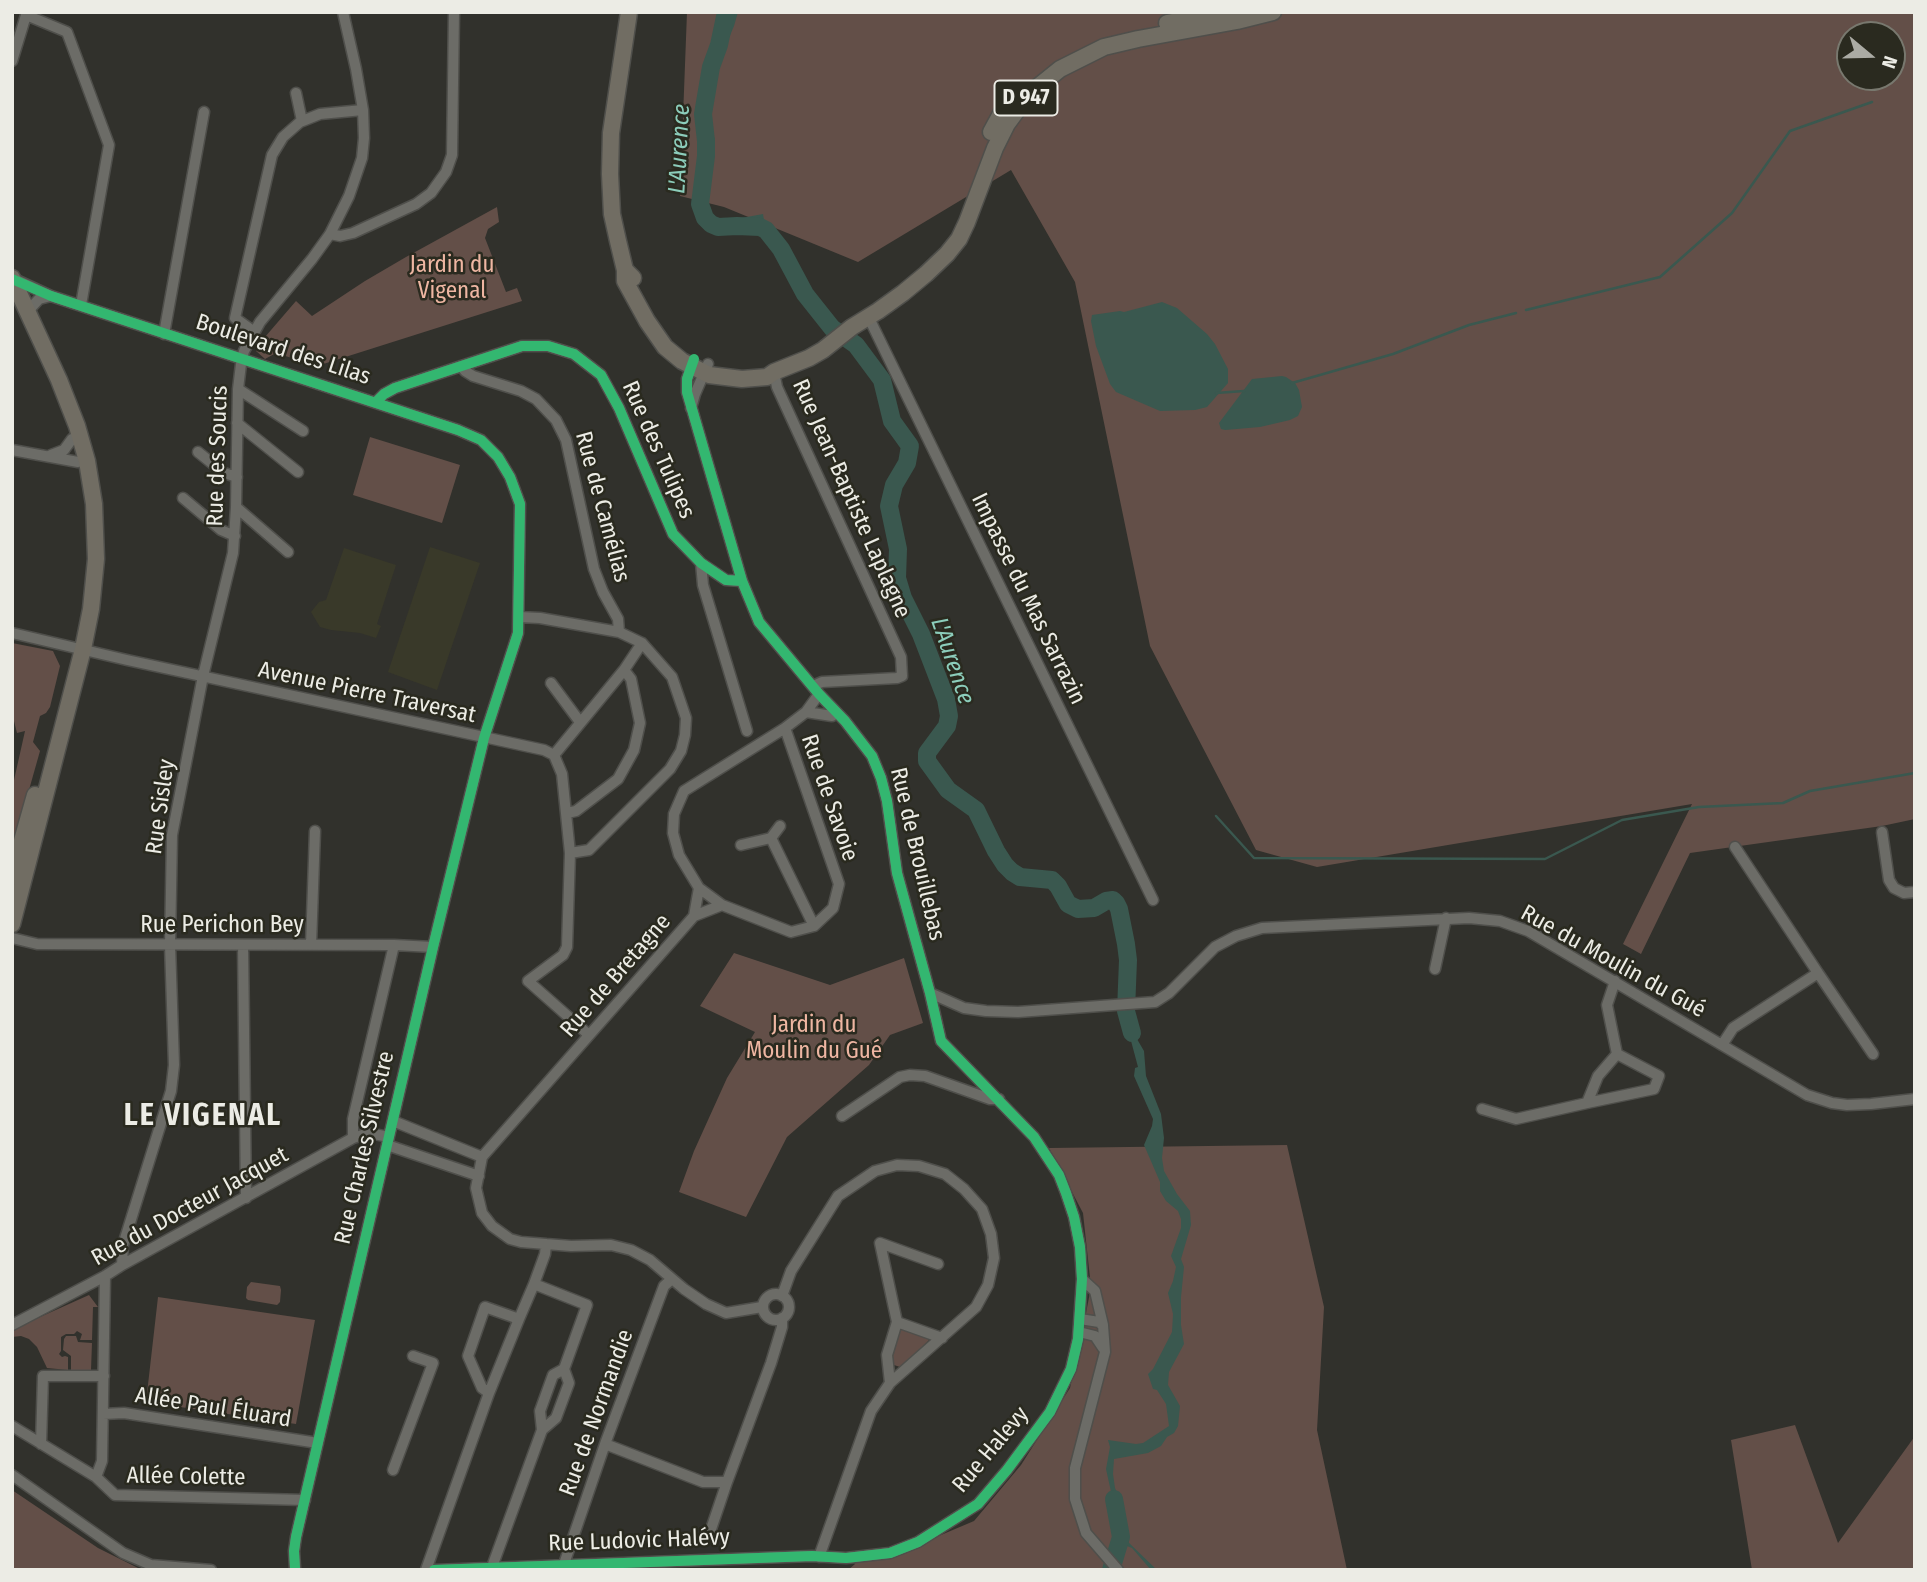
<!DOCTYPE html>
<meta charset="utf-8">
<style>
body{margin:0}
#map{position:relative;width:1927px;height:1582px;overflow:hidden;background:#31312c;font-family:"Fira Sans Condensed",sans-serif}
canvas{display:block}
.frame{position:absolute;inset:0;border:14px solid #ecece5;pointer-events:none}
.north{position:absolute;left:1836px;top:21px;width:70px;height:70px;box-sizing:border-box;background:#2a2a1f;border:2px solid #78786e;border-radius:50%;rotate:109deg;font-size:19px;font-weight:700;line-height:28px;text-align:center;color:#ecece5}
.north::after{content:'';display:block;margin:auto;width:24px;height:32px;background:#ababa4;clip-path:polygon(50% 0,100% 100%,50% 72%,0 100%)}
</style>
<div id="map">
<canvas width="1927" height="1582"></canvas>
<div class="frame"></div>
<div class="north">N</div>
</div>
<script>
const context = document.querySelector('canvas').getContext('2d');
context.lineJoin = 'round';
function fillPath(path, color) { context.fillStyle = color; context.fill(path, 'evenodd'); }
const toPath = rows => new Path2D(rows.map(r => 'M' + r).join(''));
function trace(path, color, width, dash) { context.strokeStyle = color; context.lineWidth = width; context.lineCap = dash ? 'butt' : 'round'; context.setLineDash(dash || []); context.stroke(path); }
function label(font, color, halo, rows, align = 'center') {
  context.font = font + ' "Fira Sans Condensed",sans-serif'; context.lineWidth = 5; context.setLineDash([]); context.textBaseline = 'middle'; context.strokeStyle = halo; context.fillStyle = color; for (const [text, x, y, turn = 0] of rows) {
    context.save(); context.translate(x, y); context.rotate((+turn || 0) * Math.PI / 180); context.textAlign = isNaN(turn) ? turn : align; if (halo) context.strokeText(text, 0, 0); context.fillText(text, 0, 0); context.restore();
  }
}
fillPath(toPath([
 [430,547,480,563,437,690,388,672],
 [344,548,396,565,377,624,381,626,376,638,360,633,331,630,320,627,311,612,319,602,326,600]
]), '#393929');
fillPath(toPath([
 [687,12,1915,12,1915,819,1882,826,1690,853,1641,954,1623,944,1692,804,1317,867,1256,850,1150,646,1075,282,1011,170,858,262,724,207,680,196],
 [1850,35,1892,35,1892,77,1850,77],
 [497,207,499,222,488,229,485,238,506,292,517,288,522,301,317,366,276,353,265,359,256,351,256,341,260,334,265,337,296,301,312,316,365,281,406,257],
 [370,437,460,465,442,523,353,495],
 [12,643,53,651,60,666,50,707,46,713,40,716,33,742,40,751,12,850,12,789,25,731,17,733,14,721,12,721],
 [734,953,830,985,904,958,923,1023,890,1035,869,1065,787,1137,746,1217,679,1192,694,1151,727,1078,755,1032,700,1006],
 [1287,1145,1324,1307,1317,1430,1347,1570,848,1570,855,1564,852,1560,889,1557,974,1521,1021,1465,1070,1388,1082,1334,1091,1287,1083,1213,1049,1148],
 [251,1282,280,1286,281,1290,280,1302,277,1305,248,1300,246,1298,247,1287],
 [89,1295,98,1307,93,1307,92,1340,80,1340,82,1334,77,1331,74,1334,66,1334,61,1337,61,1351,59,1354,62,1357,65,1356,68,1357,68,1370,47,1368,37,1347,29,1339,21,1336,12,1337,12,1332,20,1326],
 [158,1297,315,1320,296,1424,146,1402],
 [901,1329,927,1338,929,1340,908,1362,900,1367,894,1365,891,1357],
 [66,1336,76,1336,78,1342,92,1343,91,1370,71,1370,71,1356,63,1350,64,1339],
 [1795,1425,1838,1543,1915,1436,1915,1570,1752,1570,1731,1440],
 [12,1490,98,1548,142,1570,12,1570]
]), '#634f48');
fillPath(toPath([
 [726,12,738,12,734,26,716,69,709,119,715,140,704,204,708,213,720,222,763,214,764,220,773,226,812,295,837,326,833,329,805,294,781,249,766,230,760,227,737,226,718,227,711,224,705,218,700,204,706,156,706,141,703,114,711,67,719,45],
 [1162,302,1177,308,1207,334,1215,344,1228,369,1228,383,1207,407,1195,410,1160,411,1116,392,1110,384,1096,346,1091,321,1092,315,1120,311,1124,312],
 [852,336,866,349,877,364,886,382,891,404,898,423,909,437,916,455,897,485,892,506,901,544,899,575,903,587,926,633,952,704,953,723,940,744,931,756,931,759,951,789,971,800,980,807,988,821,996,843,1007,864,1013,869,1020,873,1053,878,1057,881,1070,902,1077,906,1093,905,1101,899,1109,896,1115,896,1120,898,1130,943,1132,963,1132,996,1127,996,1128,961,1126,944,1119,909,1116,903,1113,900,1106,901,1094,908,1078,909,1068,904,1058,886,1052,880,1020,877,1012,872,1005,865,996,851,976,810,948,790,927,761,927,753,947,726,949,716,946,699,921,634,903,598,897,578,898,549,889,506,894,485,907,463,910,446,892,421,882,380,856,345,847,340],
 [1282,376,1286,377,1295,383,1299,390,1302,407,1298,416,1290,420,1260,427,1225,430,1221,429,1219,423,1252,379],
 [1123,1011,1131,1011,1137,1039,1144,1051,1146,1076,1161,1114,1164,1138,1162,1158,1164,1171,1177,1194,1190,1211,1191,1225,1181,1259,1184,1267,1181,1297,1181,1325,1184,1344,1169,1372,1168,1385,1180,1406,1178,1426,1174,1433,1167,1437,1161,1446,1148,1453,1114,1459,1113,1474,1115,1488,1121,1501,1126,1540,1157,1570,1151,1570,1132,1548,1127,1546,1124,1546,1119,1560,1116,1558,1121,1537,1106,1469,1110,1447,1108,1440,1136,1444,1143,1443,1169,1426,1166,1404,1157,1390,1153,1389,1148,1374,1153,1369,1172,1332,1173,1314,1168,1293,1173,1281,1176,1267,1171,1256,1181,1228,1181,1219,1178,1211,1166,1201,1160,1191,1160,1182,1144,1145,1152,1126,1153,1119,1134,1076,1135,1068,1138,1067]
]), '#3a584f');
trace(toPath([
 [1526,310,1660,277,1732,213,1790,131,1872,102],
 [1292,383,1393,354,1469,325,1516,313],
 [1216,393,1244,391],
 [1216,816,1254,858,1545,859,1622,820,1699,807,1783,803,1810,791,1915,773]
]), '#3a584f', 2.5);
trace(toPath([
 [726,12,719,45,711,67,703,114,706,141,706,156,700,204,705,218,711,224,718,227,737,226,760,227,766,230,781,249,805,294,832,328,856,345,882,380,892,421,910,446,907,463,894,485,889,506,898,549,897,578,903,598,921,634,946,699,949,716,947,726,927,753,927,761,948,790,976,810,996,851,1005,865,1012,872,1020,877,1052,880,1058,886,1068,904,1078,909,1094,908,1106,901,1113,900,1116,903,1119,909,1126,944,1128,960,1126,1011,1132,1033],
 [1111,1570,1121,1537,1114,1499]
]), '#3a584f', 18);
const minor = toPath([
 [26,15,67,32,109,145,81,305],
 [12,61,27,12],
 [296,93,302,121],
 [330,234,340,236,353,233,416,204,431,193,446,172,452,155,454,12],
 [14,279,51,296,458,430,481,440,498,457,510,477,520,504,518,633,484,738,433,947,296,1537,294,1551,295,1568],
 [27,312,39,299,51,296],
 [868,316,1153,900],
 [253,331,235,318,272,155,283,137,300,122,320,114,363,110],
 [164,334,204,112],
 [461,366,465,371,473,376,521,391,536,399,556,420,566,440,594,569,603,592,618,619,619,632],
 [774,372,777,387,901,657,902,676,897,678,822,682,813,686],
 [238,389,303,431],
 [376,402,384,394,395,388,522,346,548,346,574,354,601,375,619,408,673,534,701,563,726,580,742,581],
 [691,408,695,394,708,364],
 [237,423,298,472],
 [12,450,78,462],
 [198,452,224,473,237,477],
 [51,455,64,450,72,439],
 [183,498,221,530,235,536],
 [236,507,288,552],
 [701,563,703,585,747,731],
 [519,617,540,618,619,632,642,643,672,677,686,718,685,735,681,751,670,769,589,850,570,853],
 [12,633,127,660,544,750,554,755,562,774,570,853,567,947,563,955,528,981,589,1035],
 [551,683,580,722],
 [819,694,806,712,832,716,836,713],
 [554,755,624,670,642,643],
 [567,813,576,811,618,779,634,750,640,723,631,679,624,670],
 [1882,832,1889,880,1894,888,1904,893,1915,892],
 [771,838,780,826],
 [741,845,771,838,814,926],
 [1735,847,1818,973],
 [699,888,722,905,791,932,814,926,833,908,839,884,785,728],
 [694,916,722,905],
 [12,938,37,944,394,945,433,947],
 [243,945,246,1198],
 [311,945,315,831],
 [1435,969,1446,918],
 [930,993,964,1008,986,1011,1018,1012,1155,1002,1169,993,1215,947,1236,936,1262,928,1469,918,1500,921,1528,931,1807,1095,1832,1103,1847,1105,1871,1104,1915,1099],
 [1722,1045,1733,1028,1818,973,1873,1054],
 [1587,1103,1654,1089,1659,1076,1617,1054],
 [1482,1109,1516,1119,1587,1103,1598,1076,1617,1054,1607,1005,1615,981],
 [842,1116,900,1077,910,1075,925,1076,990,1099,999,1099],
 [393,1121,482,1157],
 [353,1138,353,1119,394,945],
 [387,1145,479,1176],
 [546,1244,545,1254,534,1284,587,1305,564,1369],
 [122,1265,123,1245,171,1091,174,1065,170,945,172,835,203,676,233,553,236,507,238,389,241,364,244,351,260,322,312,259,330,234,349,196,362,158,364,138,363,110,356,69,343,12],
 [1082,1279,1095,1291,1103,1325,1105,1352,1075,1468,1075,1499,1086,1533,1118,1570],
 '763 1307a13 13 0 1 1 26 0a13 13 0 1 1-26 0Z',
 [782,1296,791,1271,838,1196,875,1171,897,1165,919,1166,945,1174,964,1189,982,1209,991,1234,994,1258,988,1285,976,1307,890,1383,871,1411,819,1557],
 [762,1307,726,1313,706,1304,684,1289,650,1260,631,1250,611,1245,571,1246,521,1242,510,1239,492,1226,482,1213,476,1188,482,1157,694,916,699,888,679,855,673,833,674,814,684,791,785,728,806,712],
 [519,1319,534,1284],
 [1080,1319,1099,1322,1103,1326],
 [897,1322,880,1243,938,1264],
 [12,1325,105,1276,122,1265,353,1138,369,1133,389,1137],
 [1079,1332,1095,1336,1103,1348],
 [890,1383,887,1355,897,1322,942,1338],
 [103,1414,124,1413,318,1443],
 [12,1426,96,1477,115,1495,305,1500],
 [542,1430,556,1418,569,1383,564,1369],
 [41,1444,43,1376,104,1376],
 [605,1444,703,1482,727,1482,771,1363,782,1327,782,1318],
 [393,1470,433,1363,413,1356],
 [12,1475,123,1553,151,1565,211,1570],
 [96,1477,102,1461,105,1276],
 [708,1538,727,1482],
 [564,1564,605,1444,664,1286,672,1279],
 [492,1567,542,1430,540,1411,553,1375,564,1369],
 [426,1570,489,1393,519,1319,485,1307,468,1356,482,1388,489,1393],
 [434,1570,812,1556,846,1558,890,1553,918,1542,978,1504,1007,1470,1050,1412,1071,1369,1078,1339,1082,1279,1080,1247,1074,1217,1066,1193,1059,1175,1034,1137,941,1041,930,993,897,873,887,801,881,778,872,756,845,721,819,694,759,622,742,581,687,392,687,379,693,362]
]);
const primary = toPath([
 [629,12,611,133,610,174,612,214,618,241,625,270,633,278],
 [1167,23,1224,12],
 [991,132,1003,110,1019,90],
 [625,270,625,281,647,321,665,347,682,361,709,375,742,379,767,377,774,372,809,358,823,350,852,327,878,311,903,293,926,274,947,254,959,239,967,222,995,148,1007,124,1029,94,1060,69,1104,47,1138,39,1237,21,1273,12],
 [12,278,59,380,77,426,87,461,94,504,96,559,91,609,83,649,12,924],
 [12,876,35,795]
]);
trace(minor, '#4f4f4b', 13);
trace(primary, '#4f4f4b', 19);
trace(minor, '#6c6c67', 10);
trace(primary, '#716d63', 16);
trace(toPath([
 [12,279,51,296,458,430,481,440,498,457,510,477,520,504,518,633,484,738,433,947,296,1537,294,1551,295,1568],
 [376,402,384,394,395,388,522,346,548,346,574,354,601,375,619,408,673,534,701,563,726,580,742,581],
 [434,1570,812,1556,846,1558,890,1553,918,1542,978,1504,1007,1470,1050,1412,1071,1369,1078,1339,1082,1279,1080,1247,1074,1217,1066,1193,1059,1175,1034,1137,941,1041,930,993,897,873,887,801,881,778,872,756,845,721,819,694,759,622,742,581,687,392,687,379,694,359]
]), '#33b770', 10);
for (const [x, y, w] of [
 [1026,98,63]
]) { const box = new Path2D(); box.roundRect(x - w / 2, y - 17.5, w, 35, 5); context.fillStyle = '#2a2a1f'; context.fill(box); trace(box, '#ecece5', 2); }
label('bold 21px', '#ecece5', null, [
 ["D 947",1026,98]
]);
label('23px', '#eeb6a2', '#2a2a1f', [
 ["Jardin du",452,266],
 ["Vigenal",452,292],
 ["Jardin du",814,1026],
 ["Moulin du Gué",814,1052]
]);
label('23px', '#ecece5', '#2a2a1f', [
 ["Boulevard des Lilas",283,350,18],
 ["Rue des Tulipes",658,450,66],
 ["Rue des Soucis",218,456,-88],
 ["Rue Jean-Baptiste Laplagne",851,499,66],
 ["Rue de Camélias",602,507,75],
 ["Impasse du Mas Sarrazin",1028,599,64],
 ["Avenue Pierre Traversat",367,693,12],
 ["Rue de Savoie",829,798,71],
 ["Rue Sisley",161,807,-82],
 ["Rue de Brouillebas",917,854,77],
 ["Rue Perichon Bey",222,926],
 ["Rue du Moulin du Gué",1613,962,29],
 ["Rue de Bretagne",616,976,-49],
 ["Rue Charles Silvestre",365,1148,-77],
 ["Rue du Docteur Jacquet",190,1207,-29],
 ["Allée Paul Éluard",213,1408,9],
 ["Rue de Normandie",597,1413,-70],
 ["Rue Halevy",991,1450,-50],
 ["Allée Colette",186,1477,1],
 ["Rue Ludovic Halévy",639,1541,-2]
]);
label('italic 24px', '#8ccdbb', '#2a2a1f', [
 ["L'Aurence",680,149,-87],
 ["L'Aurence",952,661,71]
]);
context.letterSpacing = '2px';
label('bold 30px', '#ecece5', '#2a2a1f', [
 ["LE VIGENAL",203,1117]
]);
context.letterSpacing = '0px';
</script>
